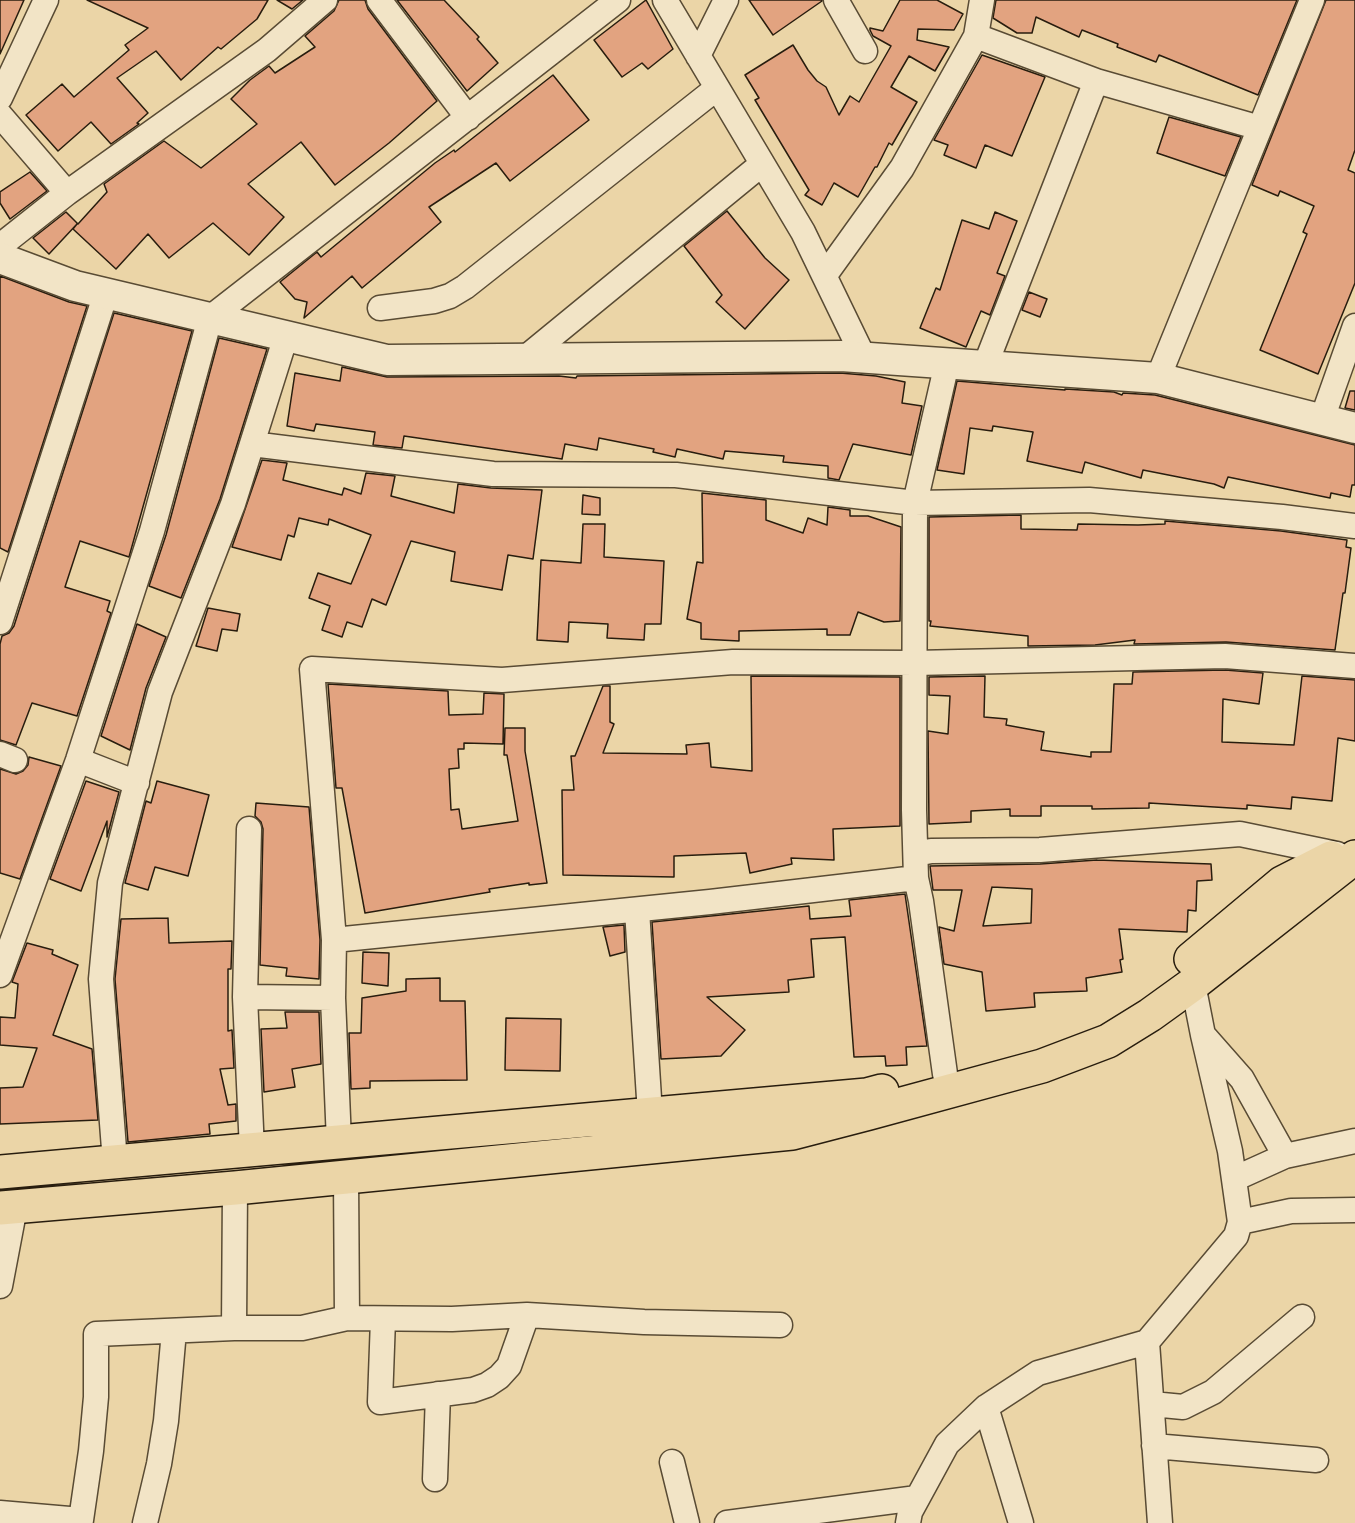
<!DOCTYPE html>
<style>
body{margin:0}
canvas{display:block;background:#ebd5a7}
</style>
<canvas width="1355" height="1523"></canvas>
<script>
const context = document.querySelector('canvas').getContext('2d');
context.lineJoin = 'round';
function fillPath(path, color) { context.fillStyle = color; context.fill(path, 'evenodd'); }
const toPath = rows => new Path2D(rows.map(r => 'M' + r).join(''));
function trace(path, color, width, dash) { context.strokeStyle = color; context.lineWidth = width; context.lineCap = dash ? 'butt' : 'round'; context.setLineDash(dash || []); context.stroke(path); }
const building = toPath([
 [0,0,24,0,0,54,0,0],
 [87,0,268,0,257,19,221,49,218,47,181,80,156,51,117,78,148,113,137,123,139,124,111,144,91,122,58,151,26,115,62,84,74,97,129,50,125,45,148,28,87,0],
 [277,0,303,0,292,9,277,0],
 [339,0,365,0,368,9,437,101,389,143,335,185,301,142,248,184,284,217,249,255,213,223,169,258,148,234,116,269,73,229,77,224,49,254,33,238,66,212,78,224,107,192,104,184,164,141,201,168,257,124,231,99,250,80,269,66,275,73,315,47,305,36,334,11,339,0],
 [397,0,444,0,479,37,477,39,498,63,467,91,397,0],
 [646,0,673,49,648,69,642,63,622,77,594,40,646,0],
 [749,0,822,0,822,1,773,35,749,0],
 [900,0,937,0,963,14,954,30,918,29,917,40,949,47,935,71,909,56,891,87,917,102,892,145,889,143,877,167,875,167,858,197,834,183,822,205,805,195,809,190,755,100,759,98,745,75,793,45,808,70,817,81,826,87,839,115,850,96,859,102,891,46,873,36,870,30,870,28,883,31,900,0],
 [996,0,1297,0,1258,95,1159,55,1156,62,1117,47,1118,44,1082,30,1079,37,1036,17,1032,33,1017,33,993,18,996,0],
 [1326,0,1355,0,1355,150,1348,170,1355,173,1355,283,1318,374,1260,350,1307,234,1303,232,1314,206,1280,191,1278,196,1252,185,1326,0],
 [982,55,1045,77,1012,156,985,145,976,168,944,155,948,145,934,140,982,55],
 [553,75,589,120,510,181,496,163,429,207,441,222,362,288,352,276,304,318,307,302,295,299,280,282,317,252,321,257,435,163,454,150,455,152,553,75],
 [1169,117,1241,137,1225,176,1157,153,1169,117],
 [30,172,47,191,10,219,0,203,0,192,30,172],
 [727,211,765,258,789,280,745,329,716,302,722,295,684,246,727,211],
 [995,212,1017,221,997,273,1005,276,990,315,981,311,966,347,920,328,936,288,940,290,962,220,989,229,995,212],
 [0,276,69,302,87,306,8,552,0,548,0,276],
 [1029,292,1047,299,1040,317,1022,310,1029,292],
 [114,313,192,331,129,557,80,541,65,587,110,601,107,611,111,613,77,716,32,703,16,745,0,740,0,644,2,636,9,633,14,626,114,313],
 [219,338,267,349,220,499,181,598,149,586,166,535,219,338],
 [342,367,387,377,559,376,576,378,577,376,840,373,876,376,905,382,902,403,922,406,911,455,853,444,839,480,828,478,828,466,783,462,784,456,725,451,723,459,677,449,675,457,653,452,654,449,599,438,597,450,565,444,562,459,404,436,402,448,373,445,375,432,316,424,314,431,287,426,295,373,340,381,342,367],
 [957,381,1065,390,1065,389,1114,392,1122,395,1123,393,1155,395,1355,445,1355,485,1352,485,1350,497,1331,493,1330,498,1228,477,1224,488,1214,484,1143,470,1141,478,1085,462,1082,473,1027,461,1033,432,993,426,992,431,970,428,964,474,937,470,957,381],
 [1350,391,1355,391,1355,410,1345,408,1350,391],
 [262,460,287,463,283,480,342,495,344,488,361,494,366,473,395,476,391,496,454,513,458,484,491,488,542,490,533,559,508,555,502,590,451,581,455,552,411,541,386,605,372,599,362,627,347,622,342,637,322,630,330,606,309,598,318,573,351,584,371,535,329,519,328,525,299,518,294,537,288,535,281,560,232,547,262,460],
 [702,493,766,500,766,520,803,533,808,518,827,525,828,507,850,510,850,516,868,516,901,527,900,621,884,622,858,612,850,635,827,635,827,629,739,631,739,641,701,639,701,623,687,619,697,562,703,563,702,493],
 [583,495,600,498,600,515,582,514,583,495],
 [1021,515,1021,529,1077,530,1078,524,1138,525,1165,524,1165,521,1281,531,1347,540,1346,547,1351,548,1345,593,1343,593,1335,650,1226,642,1134,644,1135,640,1095,645,1028,646,1028,636,930,626,931,621,929,621,929,517,1021,515],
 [583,524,605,524,604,557,664,561,661,624,645,624,644,640,607,638,608,624,569,622,568,642,537,640,541,560,581,563,583,524],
 [208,608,240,614,237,631,222,629,217,651,196,646,208,608],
 [137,624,166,637,146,688,130,750,101,736,137,624],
 [1225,670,1263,673,1259,704,1223,699,1222,742,1294,745,1302,676,1355,680,1355,741,1338,738,1332,801,1292,797,1291,809,1247,805,1247,809,1149,803,1149,808,1092,809,1092,806,1041,806,1041,816,1010,816,1010,809,971,811,971,822,929,824,928,731,948,734,950,696,929,695,929,677,985,676,984,717,1007,719,1006,725,1044,732,1041,750,1091,757,1091,752,1111,752,1114,684,1132,684,1133,672,1225,670],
 [751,676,900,677,900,826,833,829,834,860,791,858,792,864,750,873,746,853,674,856,674,877,563,875,562,790,574,790,571,756,575,756,603,686,610,686,610,722,614,724,603,753,687,754,686,745,709,743,711,767,752,771,751,676],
 [328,684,448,691,449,715,483,714,484,693,504,694,503,744,464,743,464,749,458,749,459,768,449,769,451,810,459,809,462,829,518,821,507,755,504,755,505,728,525,728,525,751,547,883,529,885,529,883,489,889,490,892,365,913,342,788,336,788,328,684],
 [29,757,61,766,20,879,0,873,0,769,16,774,23,771,28,765,29,757],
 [86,781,119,792,107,837,107,821,81,891,50,879,86,781],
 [157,781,209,795,188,876,155,867,148,890,125,883,146,801,151,803,157,781],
 [256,803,309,807,320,940,319,979,286,976,287,968,260,965,263,829,261,822,255,816,256,803],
 [1097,860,1211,864,1212,880,1197,881,1196,911,1188,910,1187,932,1119,929,1123,959,1120,960,1122,972,1086,978,1087,991,1034,993,1035,1007,986,1011,982,972,944,964,939,927,954,931,962,890,933,890,930,866,1040,864,1097,860],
 [992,887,1032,889,1031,923,983,926,992,887],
 [905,894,927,1046,906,1047,907,1065,886,1066,885,1056,854,1057,845,937,811,939,814,977,788,980,789,992,707,997,745,1030,721,1056,661,1059,652,922,809,906,810,919,851,916,849,900,905,894],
 [168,918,169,943,232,941,231,969,228,969,228,1031,232,1030,234,1068,220,1069,228,1105,236,1104,236,1121,209,1124,210,1134,128,1142,115,979,121,919,168,918],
 [624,925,625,952,610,956,603,927,624,925],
 [27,943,53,950,52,954,78,965,53,1035,92,1049,98,1120,0,1124,0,1088,23,1087,37,1048,0,1045,0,1017,15,1018,18,984,12,982,27,943],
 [363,952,389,953,388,986,362,983,363,952],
 [440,978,440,1001,465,1001,467,1080,370,1081,370,1088,351,1089,349,1033,361,1033,362,998,406,991,406,979,440,978],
 [285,1012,319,1012,321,1064,292,1069,295,1087,264,1092,261,1029,287,1028,285,1012],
 [506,1018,561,1019,560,1071,505,1070,506,1018]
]);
fillPath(building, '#e2a380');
trace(building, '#281d0e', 1.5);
const minor = toPath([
 [379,0,468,118],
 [665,0,803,232,864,358],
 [836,0,865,51],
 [976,36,982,0],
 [698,56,726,0],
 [0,98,46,0],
 [0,115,67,193,0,246],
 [67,193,267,50,325,0],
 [825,275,902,168,976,36,1096,81],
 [380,308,434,301,450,296,465,287,717,88],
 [524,359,762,164],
 [985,366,1096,81,1260,128],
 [1158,378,1312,0],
 [1322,419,1355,326],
 [252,444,493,474,676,475,915,503,947,363],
 [0,622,106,293],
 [0,754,15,760],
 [78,760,137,783],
 [916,854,931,851,1040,850,1240,834,1337,854],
 [637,910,650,1114],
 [334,940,312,669,502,680,733,662,915,663,1225,656,1355,666],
 [0,975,78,760,152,531,210,318,618,0],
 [245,997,249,829],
 [333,998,339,1142],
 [1205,1037,1242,1079,1285,1156],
 [945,1074,921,901,916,878,914,810,915,503,1089,500,1282,517,1355,526],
 [252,1150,245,997,333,998,334,940,710,902,916,878],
 [115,1162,101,979,110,883,160,692,233,504,286,336],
 [346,1177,347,1318,452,1319,527,1315,644,1322,780,1325],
 [1234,1179,1285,1156,1355,1141],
 [235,1188,234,1328,302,1328,347,1318],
 [1240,1222,1291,1211,1355,1210],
 [0,1286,15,1207],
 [383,1319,380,1402,473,1390,487,1385,499,1377,509,1366,527,1315],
 [1152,1404,1183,1407,1213,1392,1302,1317],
 [1154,1446,1316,1460],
 [672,1462,687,1523],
 [435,1479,438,1394],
 [0,1513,81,1520,91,1451,96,1397,96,1334,234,1328],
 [145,1523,159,1464,166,1421,174,1331],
 [727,1523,917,1498],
 [908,1523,910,1512,947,1444,986,1407],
 [1021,1523,986,1407,1038,1373,1147,1342],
 [1160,1523,1147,1342,1236,1236,1240,1222,1230,1151,1203,1035,1193,984]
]);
const tertiary = toPath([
 [0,258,75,286,387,360,841,356,985,366,1158,378,1355,428]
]);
const primary = toPath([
 [1191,959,1282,883,1331,858],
 [0,1172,867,1095,882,1091],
 [0,1208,235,1188,792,1133,869,1113,1042,1066,1108,1041,1150,1015,1193,984,1355,857]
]);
trace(minor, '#594b34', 27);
trace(tertiary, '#594b34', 33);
trace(primary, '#281d0e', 36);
trace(minor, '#f2e4c6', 24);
trace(tertiary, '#f2e4c6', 30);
trace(primary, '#ebd5a7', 33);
</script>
